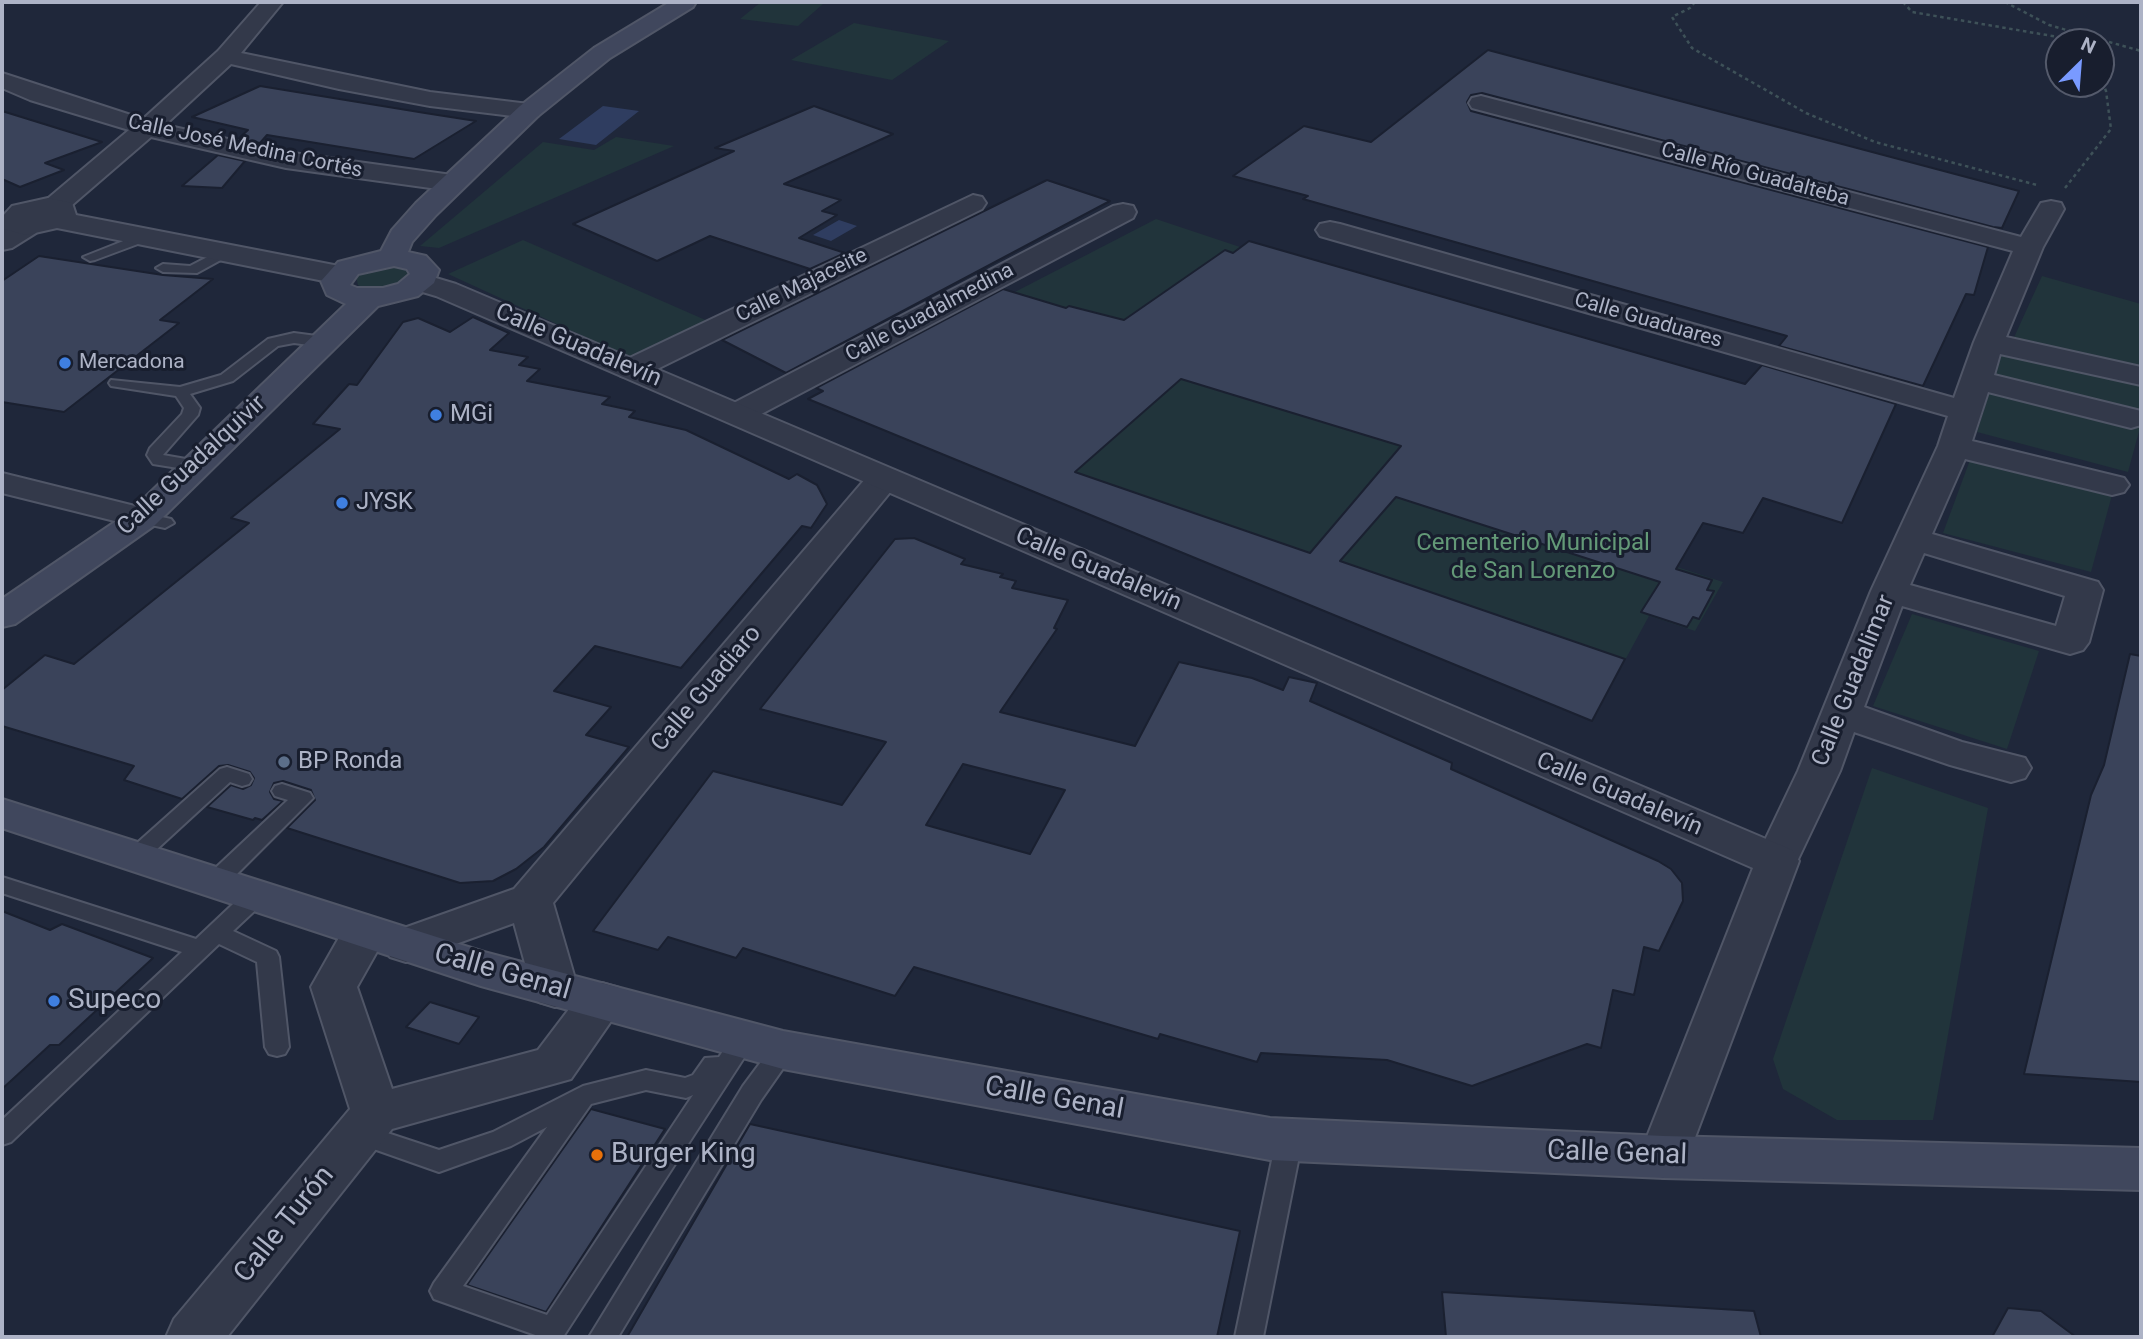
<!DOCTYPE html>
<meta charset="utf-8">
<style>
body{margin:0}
#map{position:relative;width:2143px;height:1339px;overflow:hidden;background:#1f273a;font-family:Roboto,sans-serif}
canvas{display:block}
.frame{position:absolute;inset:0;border:4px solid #adb3c6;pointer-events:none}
.north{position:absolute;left:2045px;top:28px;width:70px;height:70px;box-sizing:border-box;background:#181e2e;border:2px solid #545a6b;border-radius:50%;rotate:25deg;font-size:19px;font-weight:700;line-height:28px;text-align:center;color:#adb3c6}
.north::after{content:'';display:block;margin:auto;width:24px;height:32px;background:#799aff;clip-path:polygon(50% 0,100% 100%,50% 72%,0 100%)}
</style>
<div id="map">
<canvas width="2143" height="1339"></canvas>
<div class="frame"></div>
<div class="north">N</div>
</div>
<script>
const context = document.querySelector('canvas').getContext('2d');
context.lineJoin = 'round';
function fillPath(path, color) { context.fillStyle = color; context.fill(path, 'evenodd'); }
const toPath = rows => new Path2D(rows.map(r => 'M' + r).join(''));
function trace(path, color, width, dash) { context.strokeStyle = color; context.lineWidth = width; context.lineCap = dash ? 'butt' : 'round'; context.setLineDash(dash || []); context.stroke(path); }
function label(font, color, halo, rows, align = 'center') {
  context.font = font + ' Roboto,sans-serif'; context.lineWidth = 6; context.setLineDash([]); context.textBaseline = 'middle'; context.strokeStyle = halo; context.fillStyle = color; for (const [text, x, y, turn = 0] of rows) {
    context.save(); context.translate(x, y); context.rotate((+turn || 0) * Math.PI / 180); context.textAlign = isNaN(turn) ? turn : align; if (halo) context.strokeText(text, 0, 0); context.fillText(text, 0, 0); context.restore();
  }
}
fillPath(toPath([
 [761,2,802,2,823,4,798,26,740,19],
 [854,23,902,32,949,41,892,80,791,60],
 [616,137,674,146,439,248,420,246,543,142,594,150],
 [1156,219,1240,247,1233,253,1763,498,1743,533,1703,522,1677,567,1723,582,1695,631,1649,616,1592,721,808,399],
 [523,240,710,322,633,359,448,274],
 [375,266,402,266,411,271,409,279,388,289,363,288,358,285,356,277],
 [2042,276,2141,304,2141,372,2011,344],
 [2004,349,2141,381,2141,416,1993,380],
 [1991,387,2141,424,2128,472,1977,432],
 [1970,460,2112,495,2091,572,1943,533],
 [1912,614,2039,651,2007,749,1873,706],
 [1872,768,1988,808,1933,1120,1837,1120,1783,1089,1773,1059]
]), '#21343b');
fillPath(toPath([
 [603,106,639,111,596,145,559,139],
 [839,220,857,226,831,241,813,235]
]), '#2f3d60');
const building = toPath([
 [1488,50,2019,191,2002,228,1993,227,1482,93,1471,95,1467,102,1471,111,1988,247,1974,295,1966,294,1923,386,1779,346,1787,336,1303,199,1308,196,1233,176,1304,126,1371,142,1488,50],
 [260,86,425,113,476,121,414,159,267,135,260,143,238,139,248,130,192,117,260,86],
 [814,106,893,134,784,184,841,200,822,211,837,215,799,238,845,253,810,269,710,236,657,261,573,224,734,151,715,148,814,106],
 [2,111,102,142,45,163,64,170,20,187,2,179,2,111],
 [218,155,245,161,222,188,182,186,218,155],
 [1047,180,1110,201,786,373,722,340,1047,180],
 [1249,241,1745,384,1762,365,1896,404,1842,523,1763,498,1743,533,1703,523,1676,569,1712,580,1707,590,1714,591,1699,619,1693,617,1687,627,1641,612,1660,582,1396,497,1340,561,1625,659,1592,721,808,399,823,391,816,388,1003,289,1066,308,1069,306,1124,320,1225,250,1233,253,1249,241],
 [1181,379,1401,446,1310,553,1075,472,1181,379],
 [39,256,163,275,213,279,160,320,179,323,64,412,2,402,2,281,39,256],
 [473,317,509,333,490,350,528,357,519,365,540,369,527,381,610,397,602,404,635,411,629,417,686,430,789,479,797,474,817,485,827,504,811,528,802,526,681,668,595,646,554,691,611,707,586,735,629,747,544,847,516,869,493,881,460,883,287,828,315,800,311,790,283,781,274,783,270,792,274,799,283,801,262,820,255,818,253,820,207,807,231,785,243,789,251,785,254,778,250,772,228,765,219,766,182,799,124,780,134,766,2,726,2,690,45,655,74,664,249,523,231,518,340,429,313,424,349,384,357,385,403,322,418,318,450,332,473,317],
 [914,538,965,559,961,564,1003,574,1000,577,1016,581,1012,588,1068,600,1054,628,1057,629,1000,712,1135,746,1179,662,1252,678,1283,690,1289,677,1317,683,1310,701,1452,763,1451,769,1658,861,1671,869,1682,883,1683,901,1659,951,1644,947,1634,995,1613,990,1601,1048,1587,1044,1472,1086,1387,1060,1261,1053,1257,1062,1160,1034,1158,1039,914,967,895,996,743,948,736,958,668,937,658,950,593,931,713,771,842,805,886,742,760,709,895,539,914,538],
 [963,764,1065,790,1030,854,926,825,963,764],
 [2130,654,2141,656,2141,1082,2024,1074,2091,795,2104,765,2130,654],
 [2,911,50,930,62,924,153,958,59,1045,50,1045,2,1089,2,911],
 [430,1002,479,1017,459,1044,406,1027,430,1002],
 [591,1109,665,1129,546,1312,467,1285,591,1109],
 [750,1124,1240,1231,1217,1337,627,1337,750,1124],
 [1442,1292,1754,1311,1761,1337,1446,1337,1442,1292],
 [2008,1308,2041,1311,2076,1337,1992,1337,2008,1308]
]);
fillPath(building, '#3a435a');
trace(building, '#1a2030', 2);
const service = toPath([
 [141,234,148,238,146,241,95,260,90,261,83,257,141,234],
 [223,249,230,253,228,256,197,273,163,272,156,268,163,264,190,266,223,249],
 [294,333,324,337,332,342,324,347,294,343,278,346,233,381,190,394,200,408,198,415,163,455,203,462,205,466,197,471,153,464,147,455,150,448,182,414,184,408,176,396,111,386,109,383,111,380,180,387,221,375,268,339,294,333],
 [143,513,171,519,174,523,165,528,137,522,134,518,143,513],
 [227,767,249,774,252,779,249,784,242,786,230,782,143,862,135,865,127,862,124,857,127,852,220,769,227,767],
 [282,784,310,793,313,798,224,887,216,889,208,887,205,881,208,875,288,800,275,796,272,791,275,786,282,784],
 [2,877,196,939,249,889,257,887,265,889,268,895,265,901,233,931,276,951,279,957,289,1047,285,1054,277,1056,269,1054,265,1047,257,962,219,944,11,1142,2,1145,2,1120,182,952,2,893,2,877],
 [743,1031,751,1033,755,1040,751,1047,563,1337,541,1337,434,1299,430,1291,434,1283,547,1127,511,1146,439,1172,351,1141,347,1134,351,1127,360,1124,439,1150,493,1132,583,1086,646,1070,685,1078,693,1075,705,1058,719,1057,735,1033,743,1031],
 [646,1090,686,1098,693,1095,547,1315,463,1286,591,1104,646,1090],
 [783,1041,791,1043,795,1050,791,1057,761,1100,618,1337,589,1337,743,1086,775,1043,783,1041],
 [1289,1131,1298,1134,1302,1141,1263,1337,1235,1337,1276,1141,1280,1134,1289,1131]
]);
const minor = toPath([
 [261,2,283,2,241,53,430,92,529,104,538,106,541,111,538,116,529,118,430,106,339,89,231,64,165,125,286,152,452,175,461,177,465,183,461,189,452,191,286,168,151,137,64,212,55,214,46,212,42,206,46,200,129,130,30,100,2,88,2,73,143,119,218,51,261,2],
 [1481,96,2021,237,2041,203,2051,201,2061,203,2064,209,2043,247,2006,337,2141,367,2141,385,2000,354,1994,375,2141,411,2141,425,2131,428,1988,392,1972,441,2124,478,2129,485,2124,492,2112,495,1965,459,1932,534,2098,582,2103,590,2089,642,2083,650,2070,654,1902,606,1864,707,1962,742,2025,758,2031,768,2025,778,2011,782,1950,765,1854,732,1840,771,1792,872,1777,876,1762,872,1755,861,1798,771,1871,591,1938,446,1948,416,1320,236,1316,230,1320,224,1330,222,1340,224,1954,398,1974,342,2013,251,1472,108,1469,103,1472,98,1481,96],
 [1924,553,2065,596,2056,626,1910,585,1924,553],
 [973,195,982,197,986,203,982,209,643,376,632,378,621,376,617,369,621,362,973,195],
 [1123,204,1133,206,1136,212,1133,218,748,421,737,424,726,421,721,414,726,407,1113,206,1123,204],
 [26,219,36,221,40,227,36,233,12,248,2,250,2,230,26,219],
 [884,468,896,471,901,478,896,485,553,903,578,989,571,1002,555,1007,539,1002,532,989,514,923,406,962,390,957,383,945,390,933,514,889,872,471,884,468],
 [2,473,155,511,160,518,155,525,143,528,2,493,2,473],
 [365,915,381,920,388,932,357,987,392,1089,538,1050,585,988,602,983,619,988,625,1001,571,1079,392,1129,227,1337,166,1337,174,1319,350,1109,311,987,349,920,365,915]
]);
const tertiary = toPath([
 [48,198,72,203,76,215,339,266,349,269,353,275,349,281,339,284,57,228,26,235,4,229,2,225,2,217,12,206,48,198],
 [419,273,456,284,1792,850,1799,861,1682,1172,1664,1178,1646,1172,1639,1157,1753,868,621,376,436,296,409,288,405,282,409,276,419,273]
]);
const secondary = toPath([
 [670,2,696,2,693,7,610,58,538,116,436,215,412,242,408,252,426,256,439,270,434,283,418,296,378,306,155,525,15,624,2,627,2,599,131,511,346,304,327,295,321,281,338,262,381,251,392,230,416,203,520,106,594,48,670,2],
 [394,266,407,269,410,274,398,284,383,288,357,288,350,285,358,274,394,266],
 [2,799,484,952,783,1031,1270,1118,1664,1136,2141,1148,2141,1190,1664,1178,1270,1160,783,1069,481,986,2,828,2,799]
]);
trace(service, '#505667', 4);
trace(minor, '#505667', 4);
trace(tertiary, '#505667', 4);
trace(secondary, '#505667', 4);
trace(toPath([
 [1695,2,1690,8,1672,17,1692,48,1806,113,1875,142,2037,185],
 [1903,2,1912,12,2064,38,2071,42],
 [2005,2,2049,25,2141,51],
 [2065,188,2111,129,2106,91,2101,79]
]), '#3e5158', 2.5, [3.5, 3.5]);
fillPath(service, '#33394a');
fillPath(minor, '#33394a');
fillPath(tertiary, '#33394a');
fillPath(secondary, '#40475d');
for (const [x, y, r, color] of [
 [65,363,7,"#3f7fe0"],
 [436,415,7,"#3f7fe0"],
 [342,503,7,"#3f7fe0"],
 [284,762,7,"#5c6f8a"],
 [54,1001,7,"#3f7fe0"],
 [597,1155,7,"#e8710a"]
]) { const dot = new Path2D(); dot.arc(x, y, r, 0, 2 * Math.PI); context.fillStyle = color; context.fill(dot); trace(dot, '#181e2e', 2.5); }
label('21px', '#adb3c6', '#181e2e', [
 ["Calle José Medina Cortés",245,147,12],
 ["Calle Río Guadalteba",1755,175,15],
 ["Calle Majaceite",802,286,-26],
 ["Calle Guadalmedina",930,313,-28],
 ["Calle Guaduares",1648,321,16]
]);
label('21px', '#adb3c6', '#181e2e', [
 ["Mercadona",79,363]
], 'left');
label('24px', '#adb3c6', '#181e2e', [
 ["Calle Guadalevín",578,346,23],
 ["Calle Guadalquivir",192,466,-43],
 ["Calle Guadalevín",1098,570,23],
 ["Calle Guadalimar",1854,681,-68],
 ["Calle Guadiaro",707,689,-50],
 ["Calle Guadalevín",1619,795,23]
]);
label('24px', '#adb3c6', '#181e2e', [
 ["MGi",450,415],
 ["JYSK",356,503],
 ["BP Ronda",298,762]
], 'left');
label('24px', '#639977', '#181e2e', [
 ["Cementerio Municipal",1533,544],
 ["de San Lorenzo",1533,572]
]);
label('28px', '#adb3c6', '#181e2e', [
 ["Calle Genal",502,973,16],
 ["Calle Genal",1054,1099,10],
 ["Calle Genal",1617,1154,2],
 ["Calle Turón",285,1225,-51]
]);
label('28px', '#adb3c6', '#181e2e', [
 ["Supeco",68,1001],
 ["Burger King",611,1155]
], 'left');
</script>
